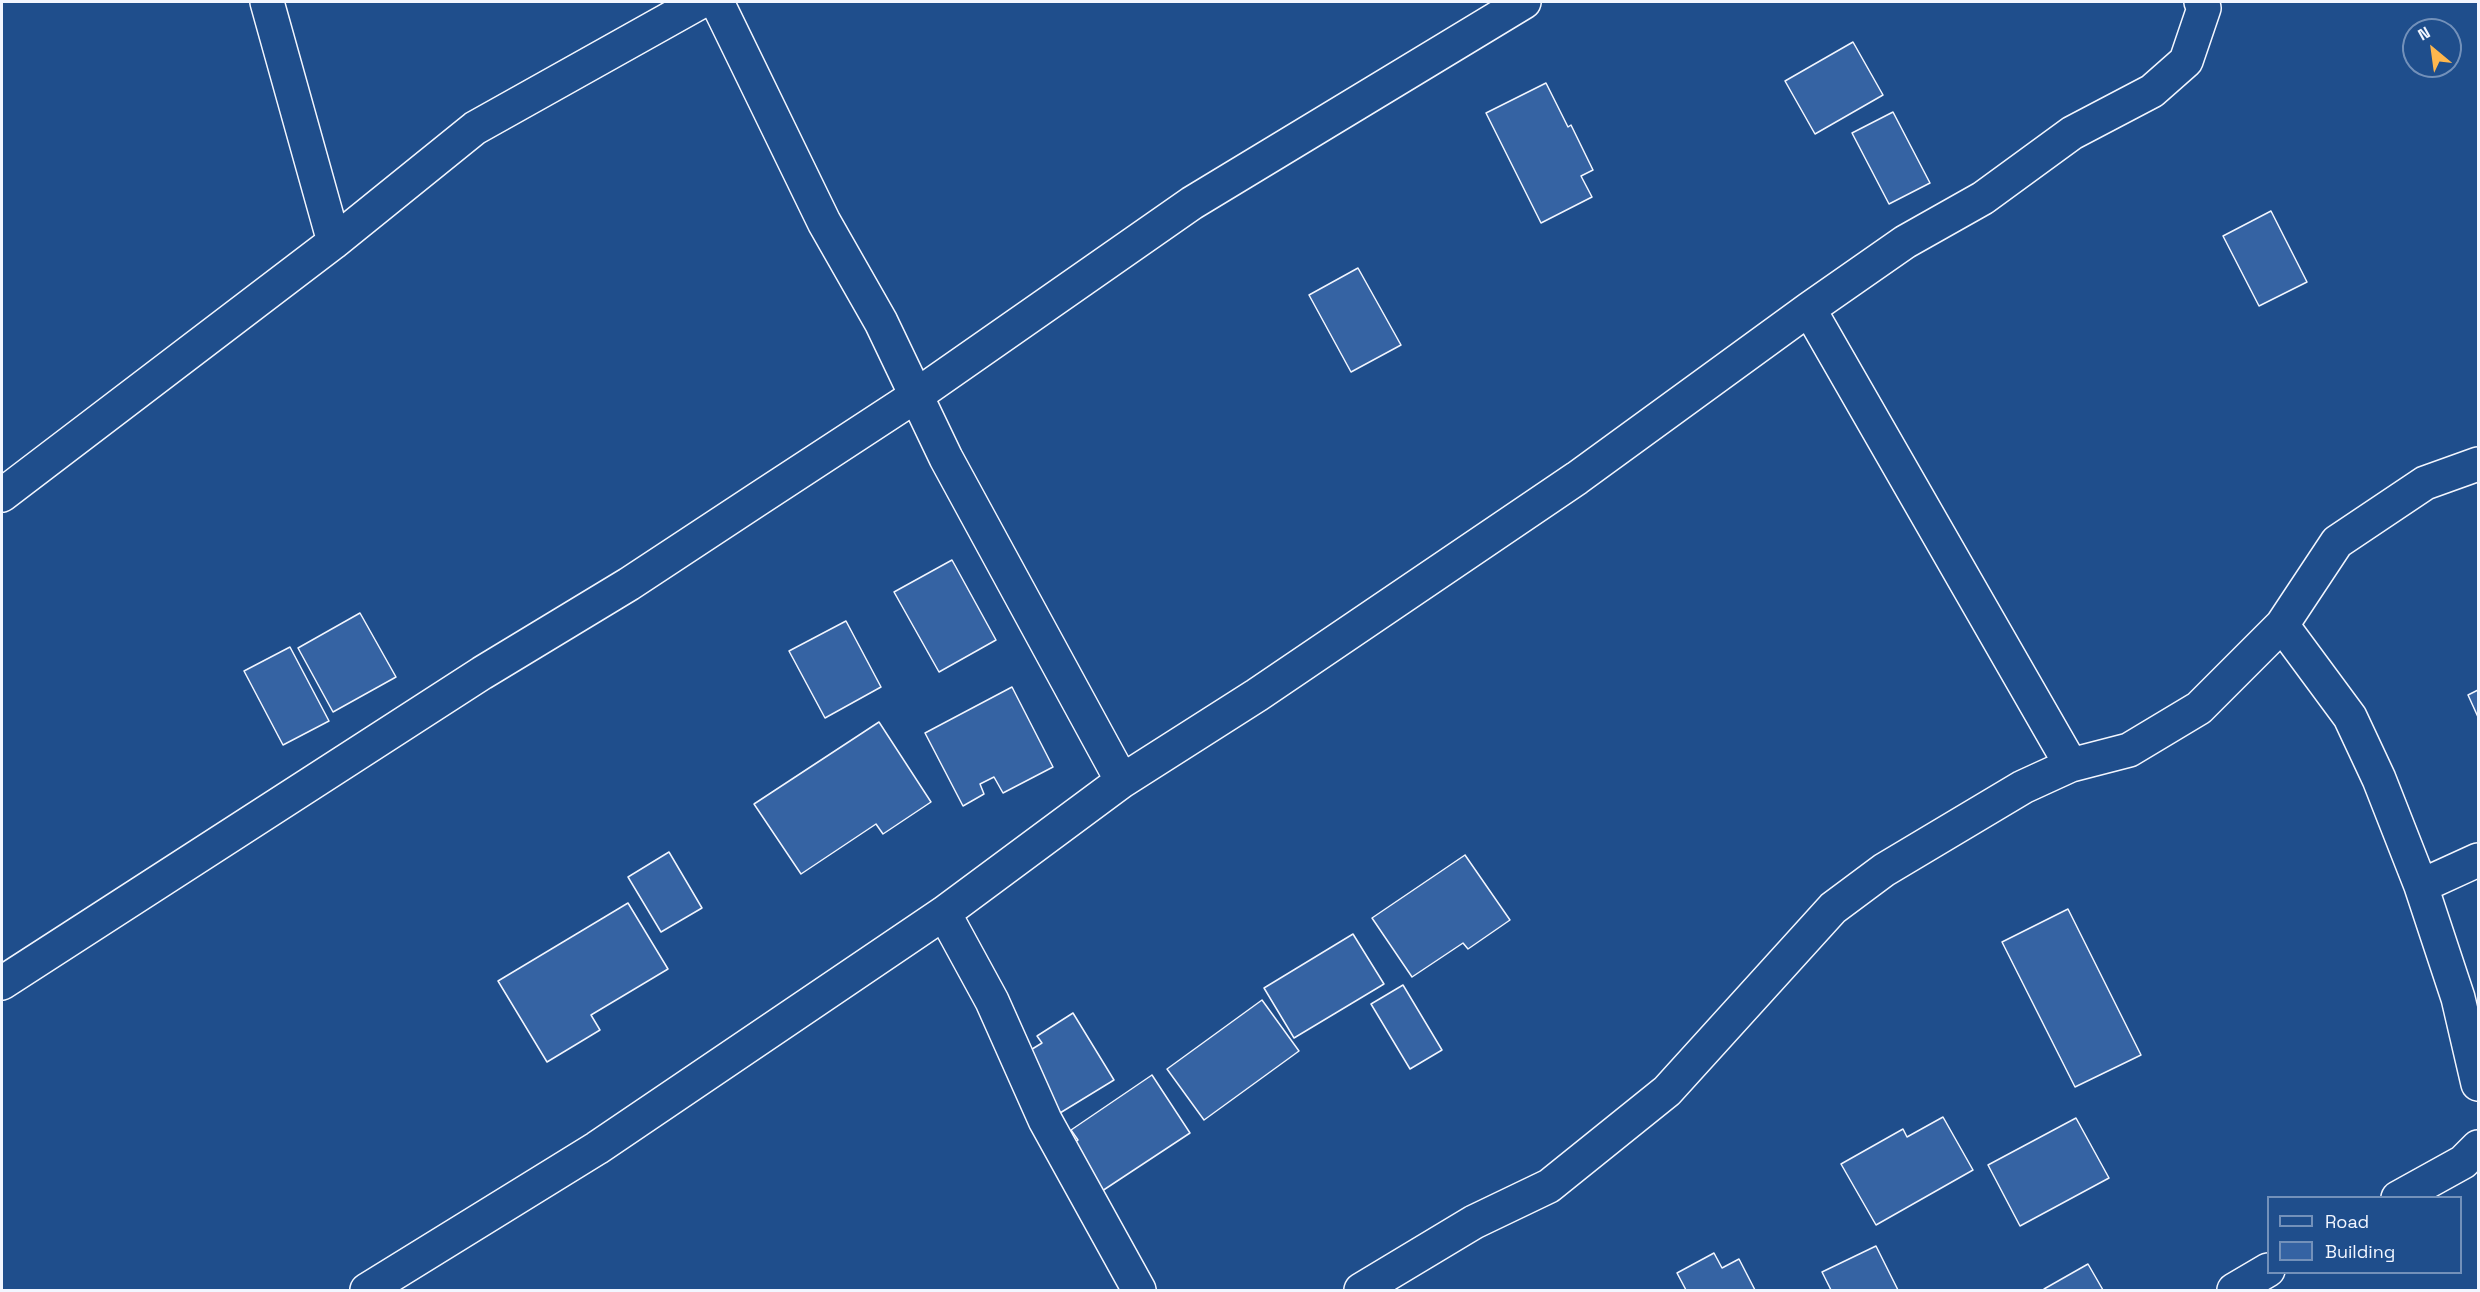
<!DOCTYPE html>
<style>
body{margin:0}
#map{position:relative;width:2480px;height:1292px;overflow:hidden;background:#1f4e8c;font-family:"Space Grotesk",sans-serif}
canvas{display:block}
.frame{position:absolute;inset:0;border:3px solid #f2f6ff;pointer-events:none}
.legend{position:absolute;left:2267px;top:1196px;width:195px;height:78px;box-sizing:border-box;background:#1f4e8c;border:2px solid #7391ba;margin:0;padding:8px 10px;list-style:none;font-size:18px;color:#f2f6ff}
.legend li{display:flex;align-items:center;gap:12px;height:30px}
.legend b{width:30px;border:2px solid #7391ba}
.north{position:absolute;left:2402px;top:18px;width:60px;height:60px;box-sizing:border-box;background:#1f4e8c;border:2px solid #7391ba;border-radius:50%;rotate:331deg;font-size:16px;font-weight:700;line-height:24px;text-align:center;color:#f2f6ff}
.north::after{content:'';display:block;margin:auto;width:21px;height:27px;background:#ffb74d;clip-path:polygon(50% 0,100% 100%,50% 72%,0 100%)}
</style>
<div id="map">
<canvas width="2480" height="1292"></canvas>
<div class="frame"></div>
<ul class="legend">
<li><b style="height:8px;background:#1f4e8c"></b>Road</li>
<li><b style="height:16px;background:#3563a3"></b>Building</li>
</ul>
<div class="north">N</div>
</div>
<script>
const context = document.querySelector('canvas').getContext('2d');
context.lineJoin = 'round';
function fillPath(path, color) { context.fillStyle = color; context.fill(path, 'evenodd'); }
const toPath = rows => new Path2D(rows.map(r => 'M' + r).join(''));
function trace(path, color, width, dash) { context.strokeStyle = color; context.lineWidth = width; context.lineCap = dash ? 'butt' : 'round'; context.setLineDash(dash || []); context.stroke(path); }
const building = toPath([
 [1853,42,1883,95,1815,134,1785,81,1853,42],
 [1546,83,1568,127,1571,125,1593,170,1581,176,1592,197,1541,223,1486,113,1546,83],
 [1893,112,1930,183,1889,204,1852,133,1893,112],
 [2271,211,2307,282,2259,306,2223,236,2271,211],
 [1358,268,1401,345,1351,372,1309,295,1358,268],
 [952,560,996,640,939,672,894,592,952,560],
 [360,613,396,677,333,712,298,648,360,613],
 [846,621,881,687,825,718,789,651,846,621],
 [290,647,329,721,283,745,244,671,290,647],
 [1012,687,1053,767,1003,793,994,777,980,784,984,794,963,806,925,733,1012,687],
 [2478,690,2478,717,2468,695,2478,690],
 [879,722,931,802,883,834,876,824,801,874,754,804,879,722],
 [669,852,702,908,661,932,628,877,669,852],
 [1465,855,1510,920,1468,949,1463,943,1412,977,1372,918,1465,855],
 [628,903,668,969,591,1015,600,1030,547,1062,498,981,628,903],
 [2068,909,2141,1055,2075,1087,2002,942,2068,909],
 [1353,934,1384,984,1294,1038,1264,988,1353,934],
 [1403,985,1442,1050,1410,1069,1371,1004,1403,985],
 [1262,1000,1299,1051,1204,1120,1167,1069,1262,1000],
 [1073,1013,1114,1080,1060,1113,1024,1054,1042,1043,1037,1036,1073,1013],
 [1152,1075,1190,1133,1099,1193,1068,1146,1078,1140,1071,1130,1152,1075],
 [1943,1117,1973,1170,1876,1225,1841,1164,1903,1129,1907,1137,1943,1117],
 [2076,1118,2109,1178,2020,1226,1988,1165,2076,1118],
 [1876,1246,1898,1290,1831,1290,1822,1272,1876,1246],
 [1714,1253,1722,1268,1739,1259,1755,1290,1686,1290,1677,1273,1714,1253],
 [2088,1264,2103,1290,2045,1290,2044,1289,2088,1264]
]);
fillPath(building, '#3563a3');
trace(building, '#f2f6ff', 1.5);
const minor = toPath([
 [267,2,334,242],
 [717,2,824,222,881,322,946,458,1122,781],
 [1809,309,2071,765],
 [2,495,334,242,475,128,700,2],
 [2282,625,2350,717,2379,779,2421,886,2458,998,2478,1084],
 [2421,886,2478,860],
 [944,913,992,1001,1045,1120,1139,1290],
 [2,983,482,673,629,584,758,499,917,395,1192,203,1524,2],
 [2398,1198,2463,1162,2478,1147],
 [367,1290,597,1148,944,913,1122,781,1257,695,1577,478,1809,309,1905,242,1983,198,2072,133,2152,91,2186,61,2204,8,2201,2],
 [1361,1290,1474,1222,1549,1186,1667,1091,1833,908,1884,870,2023,787,2071,765,2129,750,2199,708,2282,625,2337,542,2425,483,2478,464],
 [2234,1290,2268,1270]
]);
trace(minor, '#f2f6ff', 36);
trace(minor, '#1f4e8c', 33);
</script>
